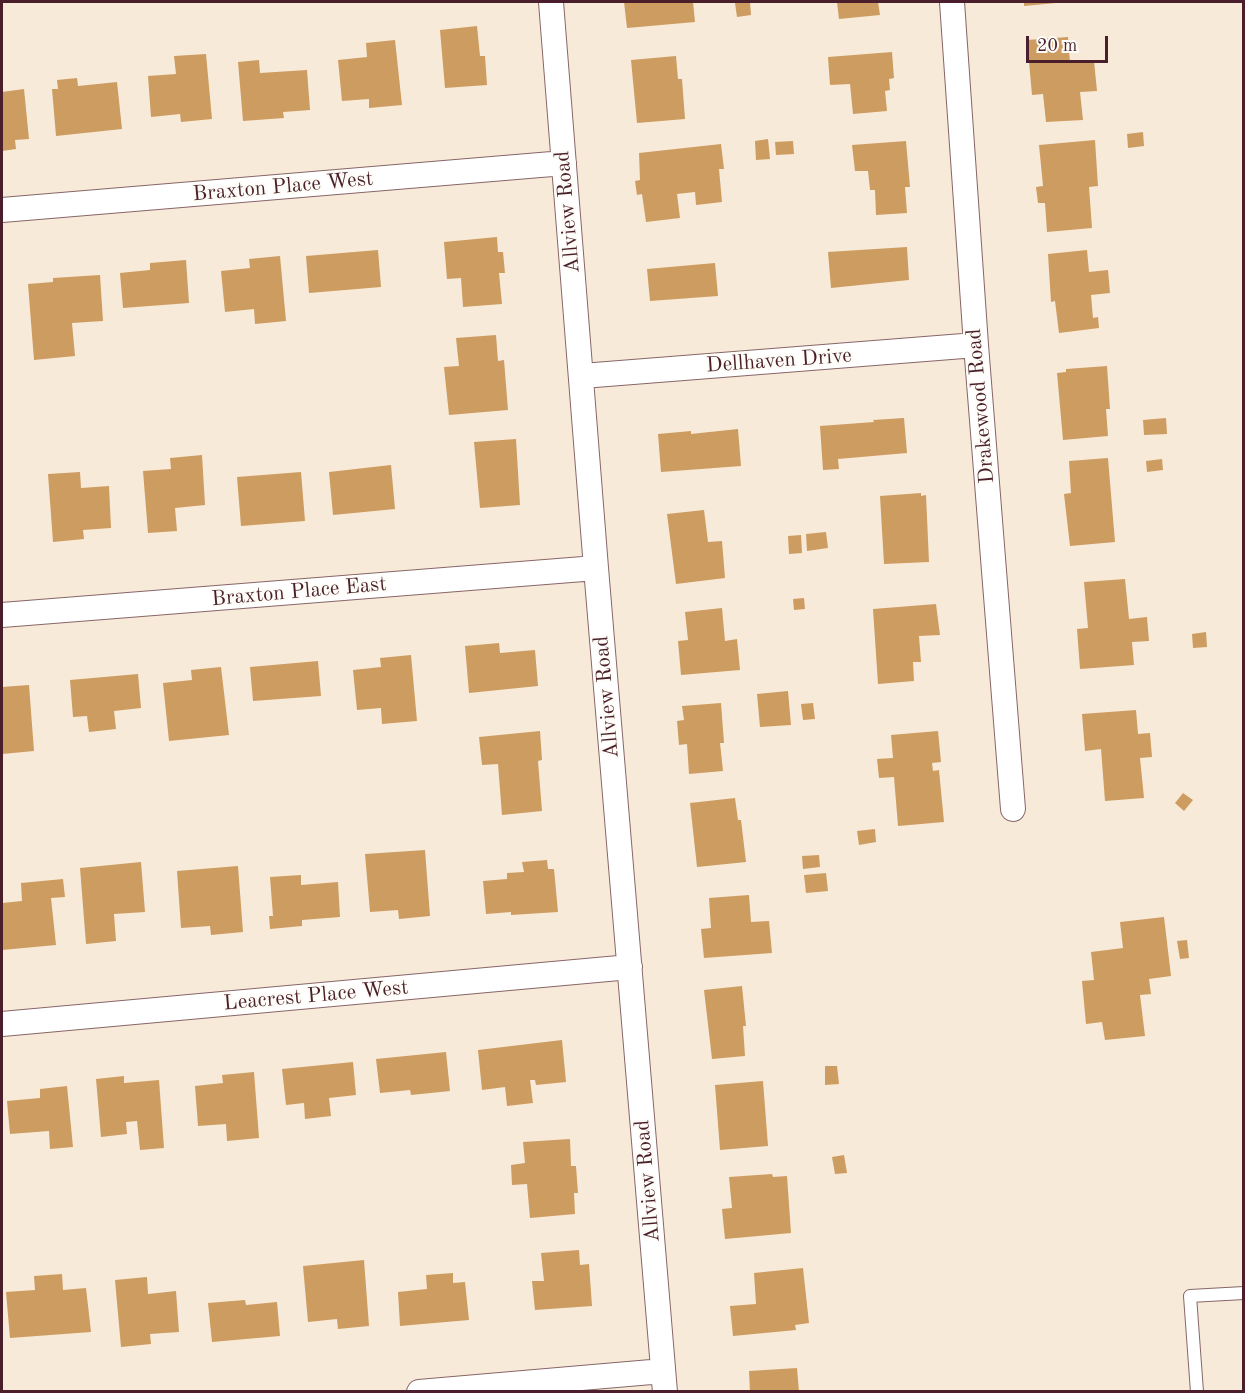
<!DOCTYPE html>
<style>
body{margin:0}
#map{position:relative;width:1245px;height:1393px;overflow:hidden;background:#f8ead8;font-family:"Old Standard TT",serif}
canvas{display:block}
.frame{position:absolute;inset:0;border:3px solid #4a1f2b;pointer-events:none}
.scale{position:absolute;left:1026px;top:36px;width:82px;height:27px;box-sizing:border-box;border:3px solid #4a1f2b;border-top:0;padding-left:8px;font-size:18px;line-height:21px;white-space:nowrap;color:#4a1f2b;-webkit-text-stroke:4px #fdfcf7;paint-order:stroke}
</style>
<div id="map">
<canvas width="1245" height="1393"></canvas>
<div class="frame"></div>
<div class="scale">20 m</div>
</div>
<script>
const context = document.querySelector('canvas').getContext('2d');
context.lineJoin = 'round';
function fillPath(path, color) { context.fillStyle = color; context.fill(path, 'evenodd'); }
const toPath = rows => new Path2D(rows.map(r => 'M' + r).join(''));
function trace(path, color, width, dash) { context.strokeStyle = color; context.lineWidth = width; context.lineCap = dash ? 'butt' : 'round'; context.setLineDash(dash || []); context.stroke(path); }
function label(font, color, halo, rows, align = 'center') {
  context.font = font + ' "Old Standard TT",serif'; context.lineWidth = 4.5; context.setLineDash([]); context.textBaseline = 'middle'; context.strokeStyle = halo; context.fillStyle = color; for (const [text, x, y, turn = 0] of rows) {
    context.save(); context.translate(x, y); context.rotate((+turn || 0) * Math.PI / 180); context.textAlign = isNaN(turn) ? turn : align; if (halo) context.strokeText(text, 0, 0); context.fillText(text, 0, 0); context.restore();
  }
}
fillPath(toPath([
 [624,2,693,2,695,22,627,28],
 [750,2,751,15,737,17,735,3],
 [837,2,878,2,880,15,839,19],
 [1024,2,1056,2,1056,3,1024,6],
 [477,26,480,56,485,56,487,85,445,88,440,30],
 [1068,37,1070,62,1094,61,1097,91,1080,92,1083,120,1046,122,1043,94,1032,95,1027,40],
 [395,40,402,105,369,108,369,99,342,101,338,60,367,57,366,43],
 [892,52,894,78,889,79,890,90,885,91,887,111,853,114,850,84,830,85,828,57],
 [206,54,212,119,181,122,180,114,151,117,148,76,176,74,174,56],
 [676,56,678,79,682,79,685,119,637,123,631,60],
 [259,60,260,73,307,70,310,110,283,112,284,118,243,121,238,62],
 [77,78,78,86,117,82,122,129,56,136,52,89,58,89,57,80],
 [24,89,29,139,15,140,16,149,2,151,2,92],
 [1143,132,1144,146,1128,148,1127,134],
 [768,139,770,159,756,160,755,141],
 [1095,140,1098,186,1089,187,1092,228,1047,232,1045,203,1038,203,1036,187,1043,186,1039,145],
 [793,141,794,154,776,155,775,142],
 [906,141,910,187,905,187,907,213,876,215,875,190,870,190,868,171,855,171,852,145],
 [721,144,724,169,719,169,722,202,696,205,695,192,677,194,680,218,646,222,642,194,637,195,635,181,640,180,639,153],
 [497,237,498,252,503,252,505,273,499,273,502,304,463,307,461,278,447,279,444,242],
 [907,247,909,280,831,288,828,252],
 [378,250,381,287,309,293,306,256],
 [1087,250,1089,272,1108,270,1110,293,1091,295,1093,318,1098,317,1099,328,1059,333,1055,301,1051,302,1048,254],
 [280,256,286,321,255,324,254,309,225,312,221,271,250,268,249,259],
 [186,260,189,303,123,308,120,273,150,270,150,263],
 [715,263,718,296,650,301,647,269],
 [100,275,103,321,72,323,75,356,34,360,28,284,53,282,53,278],
 [496,335,498,361,504,360,508,410,449,415,444,367,459,366,456,338],
 [1107,366,1110,409,1106,409,1108,436,1063,440,1057,373,1066,372,1066,369],
 [904,418,907,453,838,459,839,469,823,470,820,426,874,422,873,420],
 [1166,418,1167,434,1144,435,1143,420],
 [738,429,741,466,661,472,658,434,691,431,691,434],
 [516,439,520,505,480,508,474,442],
 [202,455,205,505,175,508,177,531,148,533,143,471,171,469,170,458],
 [1108,458,1115,542,1070,546,1064,494,1071,493,1069,461],
 [1162,459,1163,470,1147,472,1146,461],
 [391,465,395,509,333,515,329,472],
 [80,472,81,488,109,486,111,528,83,530,84,539,53,542,48,474],
 [301,472,305,521,241,526,237,477],
 [921,493,921,496,926,495,929,562,884,564,880,496],
 [704,510,708,542,722,541,725,578,676,584,667,514],
 [826,532,828,548,807,551,806,534],
 [801,535,802,553,789,554,788,536],
 [1125,579,1129,619,1147,617,1149,641,1132,642,1134,665,1080,669,1077,629,1088,628,1084,582],
 [804,598,805,609,794,610,793,599],
 [936,604,940,635,919,636,921,662,913,662,914,681,878,684,873,609],
 [722,608,725,641,737,639,740,670,681,675,678,641,688,640,685,612],
 [1206,632,1207,647,1193,648,1192,634],
 [499,643,500,653,535,650,538,686,469,693,465,646],
 [411,655,417,721,382,724,381,708,357,710,353,670,381,667,380,658],
 [318,661,321,696,253,701,250,667],
 [221,667,229,735,169,741,163,683,192,680,191,670],
 [138,674,141,708,114,711,116,729,89,732,87,716,73,717,70,680],
 [29,685,34,751,2,754,2,687],
 [788,691,791,725,760,727,757,694],
 [721,703,724,743,720,743,723,771,689,774,687,744,679,745,677,721,684,720,682,706],
 [813,703,815,719,803,720,801,704],
 [1136,710,1138,734,1150,733,1152,757,1140,758,1144,798,1105,801,1101,749,1085,751,1082,714],
 [540,731,542,760,538,761,542,811,502,815,498,764,482,765,479,737],
 [938,731,941,762,932,763,933,771,939,770,944,822,898,826,894,777,879,778,877,759,893,758,891,735],
 [1183,793,1193,800,1184,811,1175,803],
 [735,798,738,820,741,820,746,862,697,867,690,803],
 [875,829,876,842,859,845,857,831],
 [425,850,430,916,399,919,398,910,370,912,365,854],
 [819,855,820,867,803,869,802,856],
 [547,860,548,869,554,869,558,912,511,915,511,912,486,914,483,881,507,879,507,873,524,872,522,862],
 [141,862,145,912,114,914,116,941,86,944,80,868],
 [238,866,243,932,211,935,210,926,181,928,177,871],
 [826,873,828,891,806,893,804,875],
 [301,875,301,885,338,882,340,917,302,920,302,926,270,929,269,916,273,916,270,877],
 [63,879,65,897,51,898,56,945,2,950,2,903,22,901,21,883],
 [749,895,751,922,769,921,772,953,704,958,701,929,711,928,709,898],
 [1164,917,1171,976,1149,979,1151,994,1140,995,1145,1036,1105,1040,1102,1022,1086,1024,1082,981,1094,980,1091,952,1123,948,1120,922],
 [1187,940,1189,958,1180,959,1177,941],
 [742,986,746,1026,743,1026,745,1056,712,1059,704,990],
 [562,1040,566,1082,536,1085,535,1080,530,1080,533,1103,507,1106,505,1087,482,1090,478,1050],
 [446,1052,450,1091,411,1095,410,1090,380,1093,376,1059],
 [353,1062,356,1095,329,1098,331,1116,305,1119,304,1103,286,1105,282,1069],
 [825,1066,837,1066,839,1084,825,1085],
 [254,1072,259,1138,227,1141,226,1124,198,1126,195,1086,223,1083,222,1075],
 [124,1076,124,1083,159,1080,164,1148,140,1150,137,1121,126,1122,127,1134,101,1137,96,1079],
 [763,1081,768,1146,720,1150,715,1085],
 [67,1086,73,1147,50,1149,49,1131,10,1134,7,1101,40,1098,40,1089],
 [570,1139,571,1166,576,1166,578,1193,574,1193,575,1214,530,1218,527,1184,512,1185,511,1165,525,1163,523,1142],
 [844,1155,847,1173,835,1174,832,1157],
 [772,1174,773,1177,787,1176,791,1233,725,1239,722,1209,732,1208,729,1177],
 [579,1250,580,1265,589,1264,592,1306,535,1310,532,1281,544,1281,541,1253],
 [364,1260,369,1326,338,1329,337,1319,308,1322,303,1266],
 [803,1268,809,1323,795,1325,796,1330,733,1336,730,1306,756,1304,754,1273],
 [453,1273,453,1283,465,1282,469,1320,400,1326,398,1292,427,1289,426,1275],
 [62,1274,63,1290,86,1288,91,1332,10,1338,6,1292,35,1290,34,1276],
 [147,1277,148,1294,176,1291,179,1332,150,1334,151,1344,121,1347,115,1280],
 [245,1300,246,1305,277,1302,280,1336,212,1342,208,1303],
 [797,1368,799,1392,750,1392,749,1371]
]), '#cd9c61');
const service = toPath([
 [1197,1392,1190,1296,1244,1293]
]);
const minor = toPath([
 [551,2,596,568,665,1392],
 [952,2,976,345,1013,809],
 [2,210,564,163],
 [582,376,976,345],
 [2,615,596,568],
 [2,1024,630,967],
 [419,1392,663,1371]
]);
trace(service, '#876668', 14);
trace(minor, '#876668', 26);
trace(service, '#fff', 12);
trace(minor, '#fff', 24);
label('21px', '#4a1f2b', '#fdfcf7', [
 ["Braxton Place West",283,187,-5],
 ["Allview Road",568,212,-95],
 ["Dellhaven Drive",779,361,-4],
 ["Drakewood Road",981,406,-95],
 ["Braxton Place East",299,592,-5],
 ["Allview Road",607,697,-95],
 ["Leacrest Place West",316,996,-5],
 ["Allview Road",648,1181,-95]
]);
</script>
